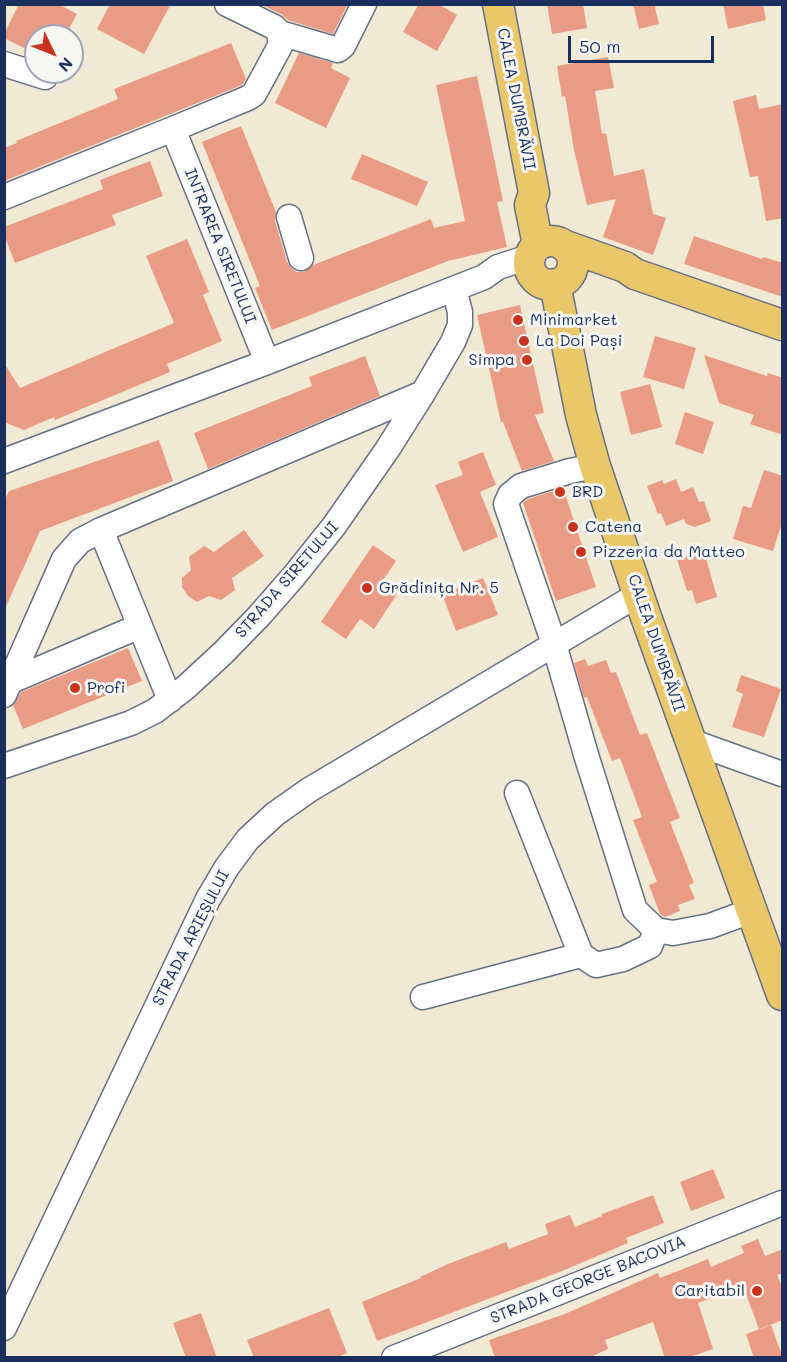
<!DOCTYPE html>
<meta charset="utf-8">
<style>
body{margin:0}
#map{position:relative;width:787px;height:1362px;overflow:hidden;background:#f0e9d3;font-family:Mali,sans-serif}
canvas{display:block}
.frame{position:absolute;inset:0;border:6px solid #1b2f5e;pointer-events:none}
.north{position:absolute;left:24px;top:24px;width:60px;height:60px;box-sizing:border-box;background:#f6f6f2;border:2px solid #9ea6b7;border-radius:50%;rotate:133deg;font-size:16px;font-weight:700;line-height:24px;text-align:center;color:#1b2f5e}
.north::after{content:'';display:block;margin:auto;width:21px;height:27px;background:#c8321e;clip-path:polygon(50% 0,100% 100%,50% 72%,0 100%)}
.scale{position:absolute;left:568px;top:36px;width:146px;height:27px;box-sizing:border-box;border:3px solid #1b2f5e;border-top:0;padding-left:8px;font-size:18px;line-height:21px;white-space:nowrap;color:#1b2f5e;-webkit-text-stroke:4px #f6f6f2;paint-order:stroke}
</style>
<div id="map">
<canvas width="787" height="1362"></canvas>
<div class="frame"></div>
<div class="north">N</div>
<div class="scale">50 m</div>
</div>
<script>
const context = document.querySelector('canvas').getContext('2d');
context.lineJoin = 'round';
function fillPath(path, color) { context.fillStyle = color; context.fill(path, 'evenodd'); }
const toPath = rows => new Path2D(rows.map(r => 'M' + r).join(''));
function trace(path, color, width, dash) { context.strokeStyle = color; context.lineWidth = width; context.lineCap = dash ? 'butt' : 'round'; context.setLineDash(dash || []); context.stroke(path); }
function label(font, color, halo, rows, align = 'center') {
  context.font = font + ' Mali,sans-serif'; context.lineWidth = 6; context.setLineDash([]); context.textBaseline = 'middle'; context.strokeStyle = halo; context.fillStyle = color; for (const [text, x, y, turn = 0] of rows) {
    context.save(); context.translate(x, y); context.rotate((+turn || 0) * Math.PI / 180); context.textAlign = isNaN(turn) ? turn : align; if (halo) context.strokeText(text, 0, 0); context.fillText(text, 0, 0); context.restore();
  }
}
fillPath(toPath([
 [19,4,58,4,77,14,65,36,36,36,36,54,4,38,4,34],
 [110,4,171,4,144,54,97,29],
 [260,4,348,4,333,34,288,20,281,14],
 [419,4,438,4,457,15,437,51,403,32],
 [547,4,583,4,587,28,552,34],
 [633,4,654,4,659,24,639,29],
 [723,4,763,4,766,20,728,29],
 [231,43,246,79,242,85,4,181,4,148,17,143,16,141,118,99,114,89],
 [299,53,333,63,331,68,350,78,326,128,275,103],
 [608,57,614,88,595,91,602,134,606,133,614,176,644,169,653,214,666,218,653,255,603,237,616,199,587,205,574,150,565,96,562,97,557,66],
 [477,76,503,201,497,202,507,247,448,261,272,330,255,288,260,286,202,142,241,126,276,212,275,221,287,262,292,269,297,272,304,272,313,265,431,219,434,228,465,221,436,85],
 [756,95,759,109,783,104,783,218,766,221,758,176,750,177,733,101],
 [362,154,428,182,417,206,351,179],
 [150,161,163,196,112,215,116,225,15,263,4,235,4,227,103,189,100,180],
 [694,236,762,259,763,257,783,263,783,297,684,264],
 [187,239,209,292,203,295,222,341,167,364,170,372,55,420,54,417,24,430,4,422,4,363,20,388,174,323,146,256],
 [520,305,544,413,535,415,554,461,522,471,503,422,501,422,477,315],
 [655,336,696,348,684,389,643,377],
 [704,355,767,376,768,373,783,378,783,435,750,424,754,415,719,403],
 [365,356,380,396,208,469,194,433,312,386,309,377],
 [650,384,662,427,631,435,620,392],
 [685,412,714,422,703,454,675,444],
 [159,440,173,481,40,531,4,611,4,502,9,491],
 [483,452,496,485,480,492,498,537,463,552,435,485,463,475,458,462],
 [764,470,783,476,783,520,773,551,733,539,743,506,751,508],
 [676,479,681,492,693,487,699,502,704,501,711,521,695,527,686,524,684,519,666,526,661,513,658,514,647,486,662,480,664,484],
 [563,488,596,587,556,601,523,503,528,499],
 [244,530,264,556,232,578,235,590,221,600,209,596,197,602,188,596,182,587,182,578,191,570,189,557,204,546,214,552],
 [373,545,396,561,381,583,397,594,374,629,360,619,346,639,321,622],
 [704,551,717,597,696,604,692,590,687,591,677,559],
 [483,578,498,615,456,631,442,594],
 [128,648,142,681,23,729,13,705,21,692],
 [585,659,588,666,606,660,611,673,616,672,640,735,647,733,680,818,670,822,694,883,689,885,695,899,678,905,680,911,665,917,660,914,649,885,657,882,633,820,642,817,620,758,612,761,587,697,584,698,574,663],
 [741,675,781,689,764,737,732,727,743,694,736,691],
 [713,1169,725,1198,691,1211,680,1182],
 [653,1195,664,1223,626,1238,628,1243,562,1271,377,1341,362,1302,421,1278,420,1277,448,1264,506,1242,509,1249,548,1234,545,1224,570,1215,575,1227,602,1216,602,1214],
 [758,1239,765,1256,783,1249,783,1273,777,1275,783,1289,783,1320,759,1329,743,1286,698,1303,713,1349,687,1358,665,1358,653,1322,605,1340,608,1349,588,1358,495,1358,489,1340,565,1314,658,1273,660,1278,708,1259,711,1267,744,1253,741,1246],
 [329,1308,347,1353,336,1358,254,1358,247,1340],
 [201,1313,217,1358,186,1358,173,1323],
 [771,1325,783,1358,754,1358,746,1334]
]), '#ea9b86');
const minor = toPath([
 [280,33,338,50,343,46,364,4],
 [4,64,45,77],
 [173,129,267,362],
 [4,197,173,129,248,98,254,94,280,46,280,33,274,27,227,4],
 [289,217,301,258],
 [4,461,267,362,484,277,498,267,529,257],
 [595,466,570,471,521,486,510,495,506,504,554,644,587,758,635,910,656,930,673,933,710,926,751,911],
 [101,530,170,700],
 [11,681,140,626],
 [4,695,64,559,80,541,101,530,423,393],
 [690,741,782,774],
 [4,766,131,723,155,711,185,688,223,653,259,616,294,576,334,526,387,450,423,393,453,342,460,325,460,312,454,289],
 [517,793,581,955,596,965,623,959,650,946,656,930],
 [423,997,581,955],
 [4,1328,208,899,227,867,248,839,275,814,309,790,639,594],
 [394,1358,782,1203]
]);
const major = toPath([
 [498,4,534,193,530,205,538,245],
 '529 263a22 22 0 1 1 44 0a22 22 0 1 1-44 0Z',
 [563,245,625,267,635,274,782,325],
 [555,284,581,415,595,466,645,614,782,995]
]);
trace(minor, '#667087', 27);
trace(major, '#667087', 33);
trace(minor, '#fff', 24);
trace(major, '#eac769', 30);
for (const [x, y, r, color] of [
 [518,320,6,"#c8321e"],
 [524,341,6,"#c8321e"],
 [527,360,6,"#c8321e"],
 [560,492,6,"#c8321e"],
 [573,527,6,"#c8321e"],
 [581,552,6,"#c8321e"],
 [367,588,6,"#c8321e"],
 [75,688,6,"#c8321e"],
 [757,1291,6,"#c8321e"]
]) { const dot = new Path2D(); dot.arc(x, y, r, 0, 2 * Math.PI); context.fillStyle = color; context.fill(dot); trace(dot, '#f6f6f2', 2); }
label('16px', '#1b2f5e', '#f6f6f2', [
 ["CALEA DUMBRĂVII",516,99,79],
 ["INTRAREA SIRETULUI",220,246,68],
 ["STRADA SIRETULUI",287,580,-49],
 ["CALEA DUMBRĂVII",656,643,71],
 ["STRADA ARIEȘULUI",191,938,-63],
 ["STRADA GEORGE BACOVIA",588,1280,-22]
]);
label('16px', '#1b2f5e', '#f6f6f2', [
 ["Minimarket",530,320],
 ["La Doi Pași",536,341],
 ["Simpa",515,360,"right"],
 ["BRD",572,492],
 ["Catena",585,527],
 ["Pizzeria da Matteo",593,552],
 ["Grădinița Nr. 5",379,588],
 ["Profi",87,688],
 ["Caritabil",745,1291,"right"]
], 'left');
</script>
